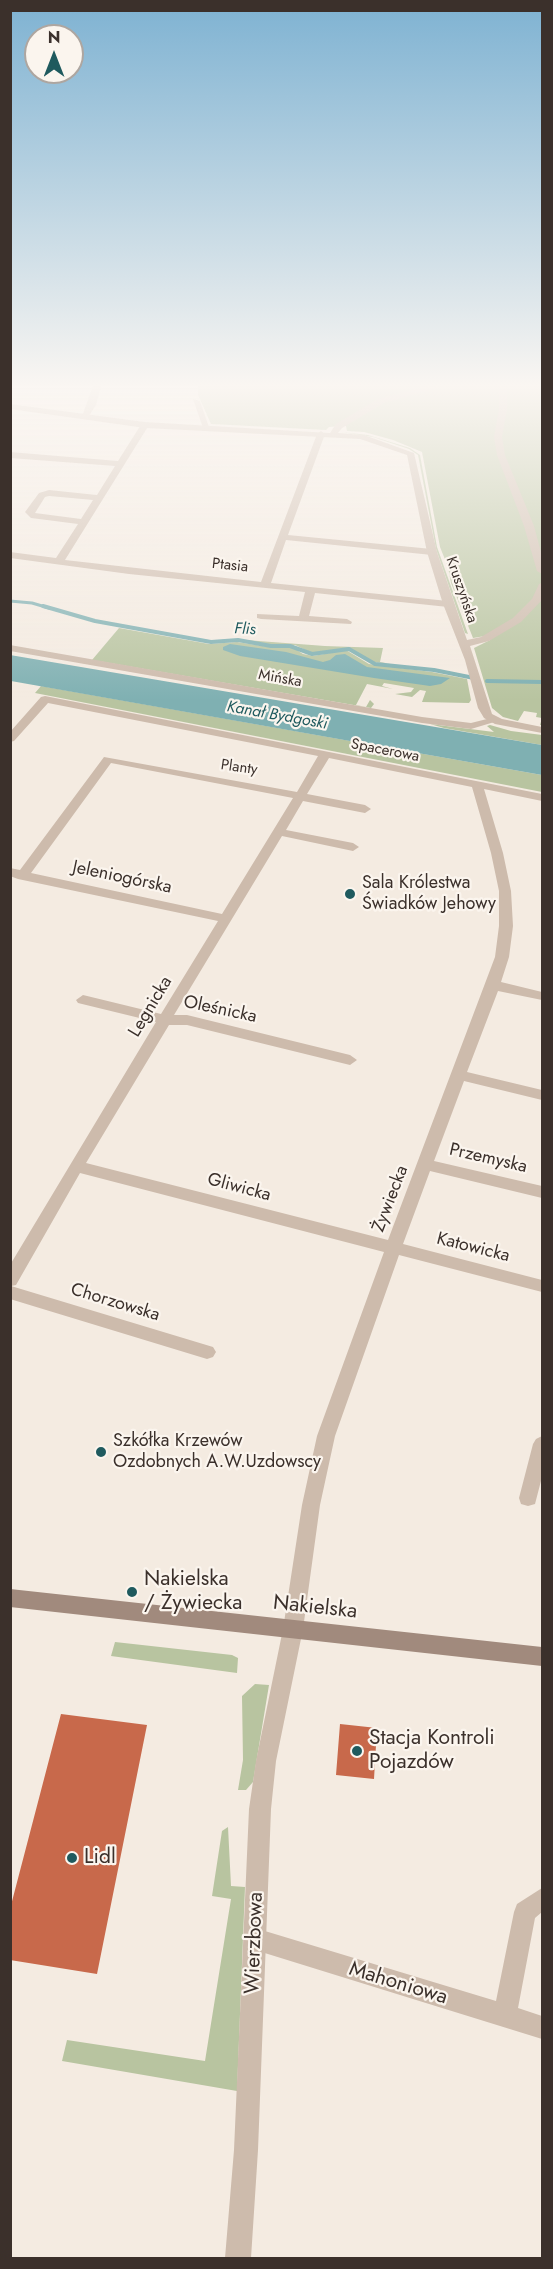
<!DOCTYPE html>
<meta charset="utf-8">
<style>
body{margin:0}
#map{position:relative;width:553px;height:2269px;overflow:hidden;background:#f4ebe1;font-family:Jost,sans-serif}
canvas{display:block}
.frame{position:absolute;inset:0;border:12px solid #3b302b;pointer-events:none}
.north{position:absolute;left:24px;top:24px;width:60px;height:60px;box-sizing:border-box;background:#fbf5ee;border:2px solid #aea6a0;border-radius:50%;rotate:0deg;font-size:16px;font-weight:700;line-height:24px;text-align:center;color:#3b302b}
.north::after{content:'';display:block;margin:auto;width:21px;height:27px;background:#1f5a5e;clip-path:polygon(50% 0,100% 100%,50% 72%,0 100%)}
</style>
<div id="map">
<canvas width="553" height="2269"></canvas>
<div class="frame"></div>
<div class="north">N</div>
</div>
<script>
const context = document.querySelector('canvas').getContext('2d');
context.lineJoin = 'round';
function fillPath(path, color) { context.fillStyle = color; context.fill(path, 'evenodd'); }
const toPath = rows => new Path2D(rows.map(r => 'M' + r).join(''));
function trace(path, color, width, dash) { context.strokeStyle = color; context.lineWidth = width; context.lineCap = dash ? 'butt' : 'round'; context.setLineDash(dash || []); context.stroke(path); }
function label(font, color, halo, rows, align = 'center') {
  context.font = font + ' Jost,sans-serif'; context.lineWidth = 4.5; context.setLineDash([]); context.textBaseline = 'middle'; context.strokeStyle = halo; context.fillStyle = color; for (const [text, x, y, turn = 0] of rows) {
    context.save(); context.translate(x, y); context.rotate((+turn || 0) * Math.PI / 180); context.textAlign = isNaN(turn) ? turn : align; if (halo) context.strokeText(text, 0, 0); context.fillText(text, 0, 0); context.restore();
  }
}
fillPath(toPath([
 [198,383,527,383,542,386,542,725,540,725,542,718,536,717,537,713,524,711,518,721,503,717,492,708,474,648,490,640,485,636,473,638,451,583,448,567,440,547,422,452,393,440,364,432,347,431,346,426,329,427,326,430,211,424,198,395],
 [341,432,368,435,410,448,420,455,437,547,468,634,465,633,436,549,418,455,409,449,373,437],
 [119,628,209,644,237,642,269,647,292,647,303,654,313,656,346,650,369,664,432,672,467,679,471,700,469,703,422,702,426,691,420,690,412,697,395,694,411,692,414,688,384,683,382,686,393,689,367,684,356,705,366,707,370,700,374,704,371,708,92,660],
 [232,639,325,646,383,648,380,662,391,664,373,662,350,648,314,654,295,645,270,645],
 [41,686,542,775,542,792,35,693],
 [430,724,494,732,487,726,490,725,511,731,542,735,542,745,444,728],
 [115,1642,232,1655,238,1658,237,1673,111,1656],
 [255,1684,269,1685,253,1782,246,1790,238,1790,243,1760,242,1696],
 [228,1827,231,1886,245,1887,237,2091,62,2061,67,2040,205,2061,231,1899,212,1896,222,1831]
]), '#b8c4a0');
fillPath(toPath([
 [230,644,286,652,323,662,330,660,336,655,345,654,367,667,450,678,441,684,430,686,374,678,240,656,223,650,223,647],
 [10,655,542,745,542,775,11,681]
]), '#7fb0b2');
trace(toPath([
 [10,601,32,603,49,608]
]), '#7fb0b2', 3);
trace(toPath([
 [43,606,95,621,211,642,238,640,271,646,290,646,312,654,349,649,375,664,434,670,474,678],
 [487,681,542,682]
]), '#7fb0b2', 4);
fillPath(toPath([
 [61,1714,147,1725,97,1974,10,1960,10,1909],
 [340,1724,377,1728,374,1779,336,1775]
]), '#c8694b');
fillPath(toPath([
 [94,383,102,383,96,405,87,419,81,419,94,383],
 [193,399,200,401,210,430,203,428,193,399],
 [142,423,149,425,65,560,261,582,317,434,321,431,325,434,288,535,432,549,437,552,432,555,286,540,271,583,448,601,453,604,448,607,315,593,309,616,347,619,352,622,351,624,261,619,257,618,257,614,299,616,305,592,129,574,10,558,10,552,56,558,78,524,31,518,25,512,39,493,49,490,97,495,115,466,10,458,10,452,118,461,142,423],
 [49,496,93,500,81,519,35,513,45,497,49,496],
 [10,645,422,717,471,723,495,717,501,720,471,729,422,723,10,651,10,645],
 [45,696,542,794,542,801,484,789,503,853,511,891,513,926,509,957,501,982,542,992,542,1000,498,991,467,1072,542,1090,542,1100,464,1081,434,1161,542,1186,542,1198,430,1171,403,1244,542,1280,542,1292,399,1255,335,1436,320,1505,303,1629,300,1636,293,1638,286,1636,283,1629,302,1505,317,1436,384,1252,80,1173,16,1285,11,1286,213,1347,216,1352,213,1357,207,1359,10,1299,10,1265,156,1022,78,1003,76,1000,83,995,161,1014,218,921,18,879,10,876,10,868,20,870,104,757,297,792,318,756,48,703,14,741,10,742,10,732,41,697,45,696],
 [329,758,472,787,491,853,499,891,499,926,495,957,388,1240,86,1163,169,1025,187,1025,350,1065,357,1060,350,1055,187,1015,174,1015,282,836,353,851,359,847,353,843,286,830,303,801,365,813,371,809,365,805,307,794,329,758],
 [111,763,293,798,222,914,31,873,111,763],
 [542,1436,542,1477,535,1504,528,1506,521,1504,519,1498,533,1444,536,1439,542,1436],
 [542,1888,542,1912,535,1918,518,2008,542,2016,542,2039,255,1950,247,1947,244,1939,247,1931,255,1928,496,2001,514,1912,517,1904,542,1888]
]), '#cdbbac');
fillPath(toPath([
 [439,383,454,383,384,403,342,428,338,433,364,435,414,453,437,552,467,640,481,637,513,618,532,599,539,584,542,583,542,600,521,622,489,641,470,646,492,714,502,719,542,727,542,733,495,724,484,718,478,708,465,660,443,604,427,552,407,455,360,439,145,428,10,409,10,404,145,422,330,433,336,424,378,399,439,383],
 [499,383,507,383,507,409,502,437,505,455,534,526,542,556,542,574,537,571,524,526,497,455,494,437,499,409,499,383],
 [293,1620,300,1622,303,1629,276,1761,271,1809,258,2150,251,2258,225,2258,234,2150,249,1809,256,1761,283,1629,286,1622,293,1620]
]), '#cdbbac');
fillPath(toPath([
 [10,1589,542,1647,542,1666,10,1607,10,1589]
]), '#a18a7d');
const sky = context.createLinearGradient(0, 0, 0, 701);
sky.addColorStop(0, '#7eb2d2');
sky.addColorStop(0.55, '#faf6f2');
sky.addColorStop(1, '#faf6f200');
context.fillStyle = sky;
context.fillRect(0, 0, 553, 701);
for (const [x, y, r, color] of [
 [350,894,6,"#1f5a5e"],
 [101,1452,6,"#1f5a5e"],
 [132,1592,6,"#1f5a5e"],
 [357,1751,6,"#1f5a5e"],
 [72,1858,6,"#1f5a5e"]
]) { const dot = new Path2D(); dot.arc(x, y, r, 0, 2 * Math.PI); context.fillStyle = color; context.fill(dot); trace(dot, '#fbf5ee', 2); }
label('15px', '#3b302b', '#fbf5ee', [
 ["Ptasia",230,566,6],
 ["Kruszyńska",461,590,71],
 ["Mińska",280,679,10],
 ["Spacerowa",385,751,11],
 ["Planty",239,768,8]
]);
label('italic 16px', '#1f5a5e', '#fbf5ee', [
 ["Flis",245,630,3],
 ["Kanał Bydgoski",277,716,10]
]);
label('18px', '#3b302b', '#fbf5ee', [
 ["Jeleniogórska",122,878,12],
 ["Legnicka",151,1007,-59],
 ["Oleśnicka",220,1010,12],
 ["Przemyska",488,1159,13],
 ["Gliwicka",239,1188,15],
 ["Żywiecka",391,1199,-69],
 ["Katowicka",473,1248,14],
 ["Chorzowska",115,1303,17]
]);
label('18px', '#3b302b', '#fbf5ee', [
 ["Sala Królestwa",362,884],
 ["Świadków Jehowy",362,905],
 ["Szkółka Krzewów",113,1442],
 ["Ozdobnych A.W.Uzdowscy",113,1463]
], 'left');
label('21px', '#3b302b', '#fbf5ee', [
 ["Nakielska",144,1580],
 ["/ Żywiecka",144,1604],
 ["Stacja Kontroli",369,1739],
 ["Pojazdów",369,1763],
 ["Lidl",84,1858]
], 'left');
label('21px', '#3b302b', '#fbf5ee', [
 ["Nakielska",315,1608,6],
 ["Wierzbowa",255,1943,-88],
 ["Mahoniowa",398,1984,17]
]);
</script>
